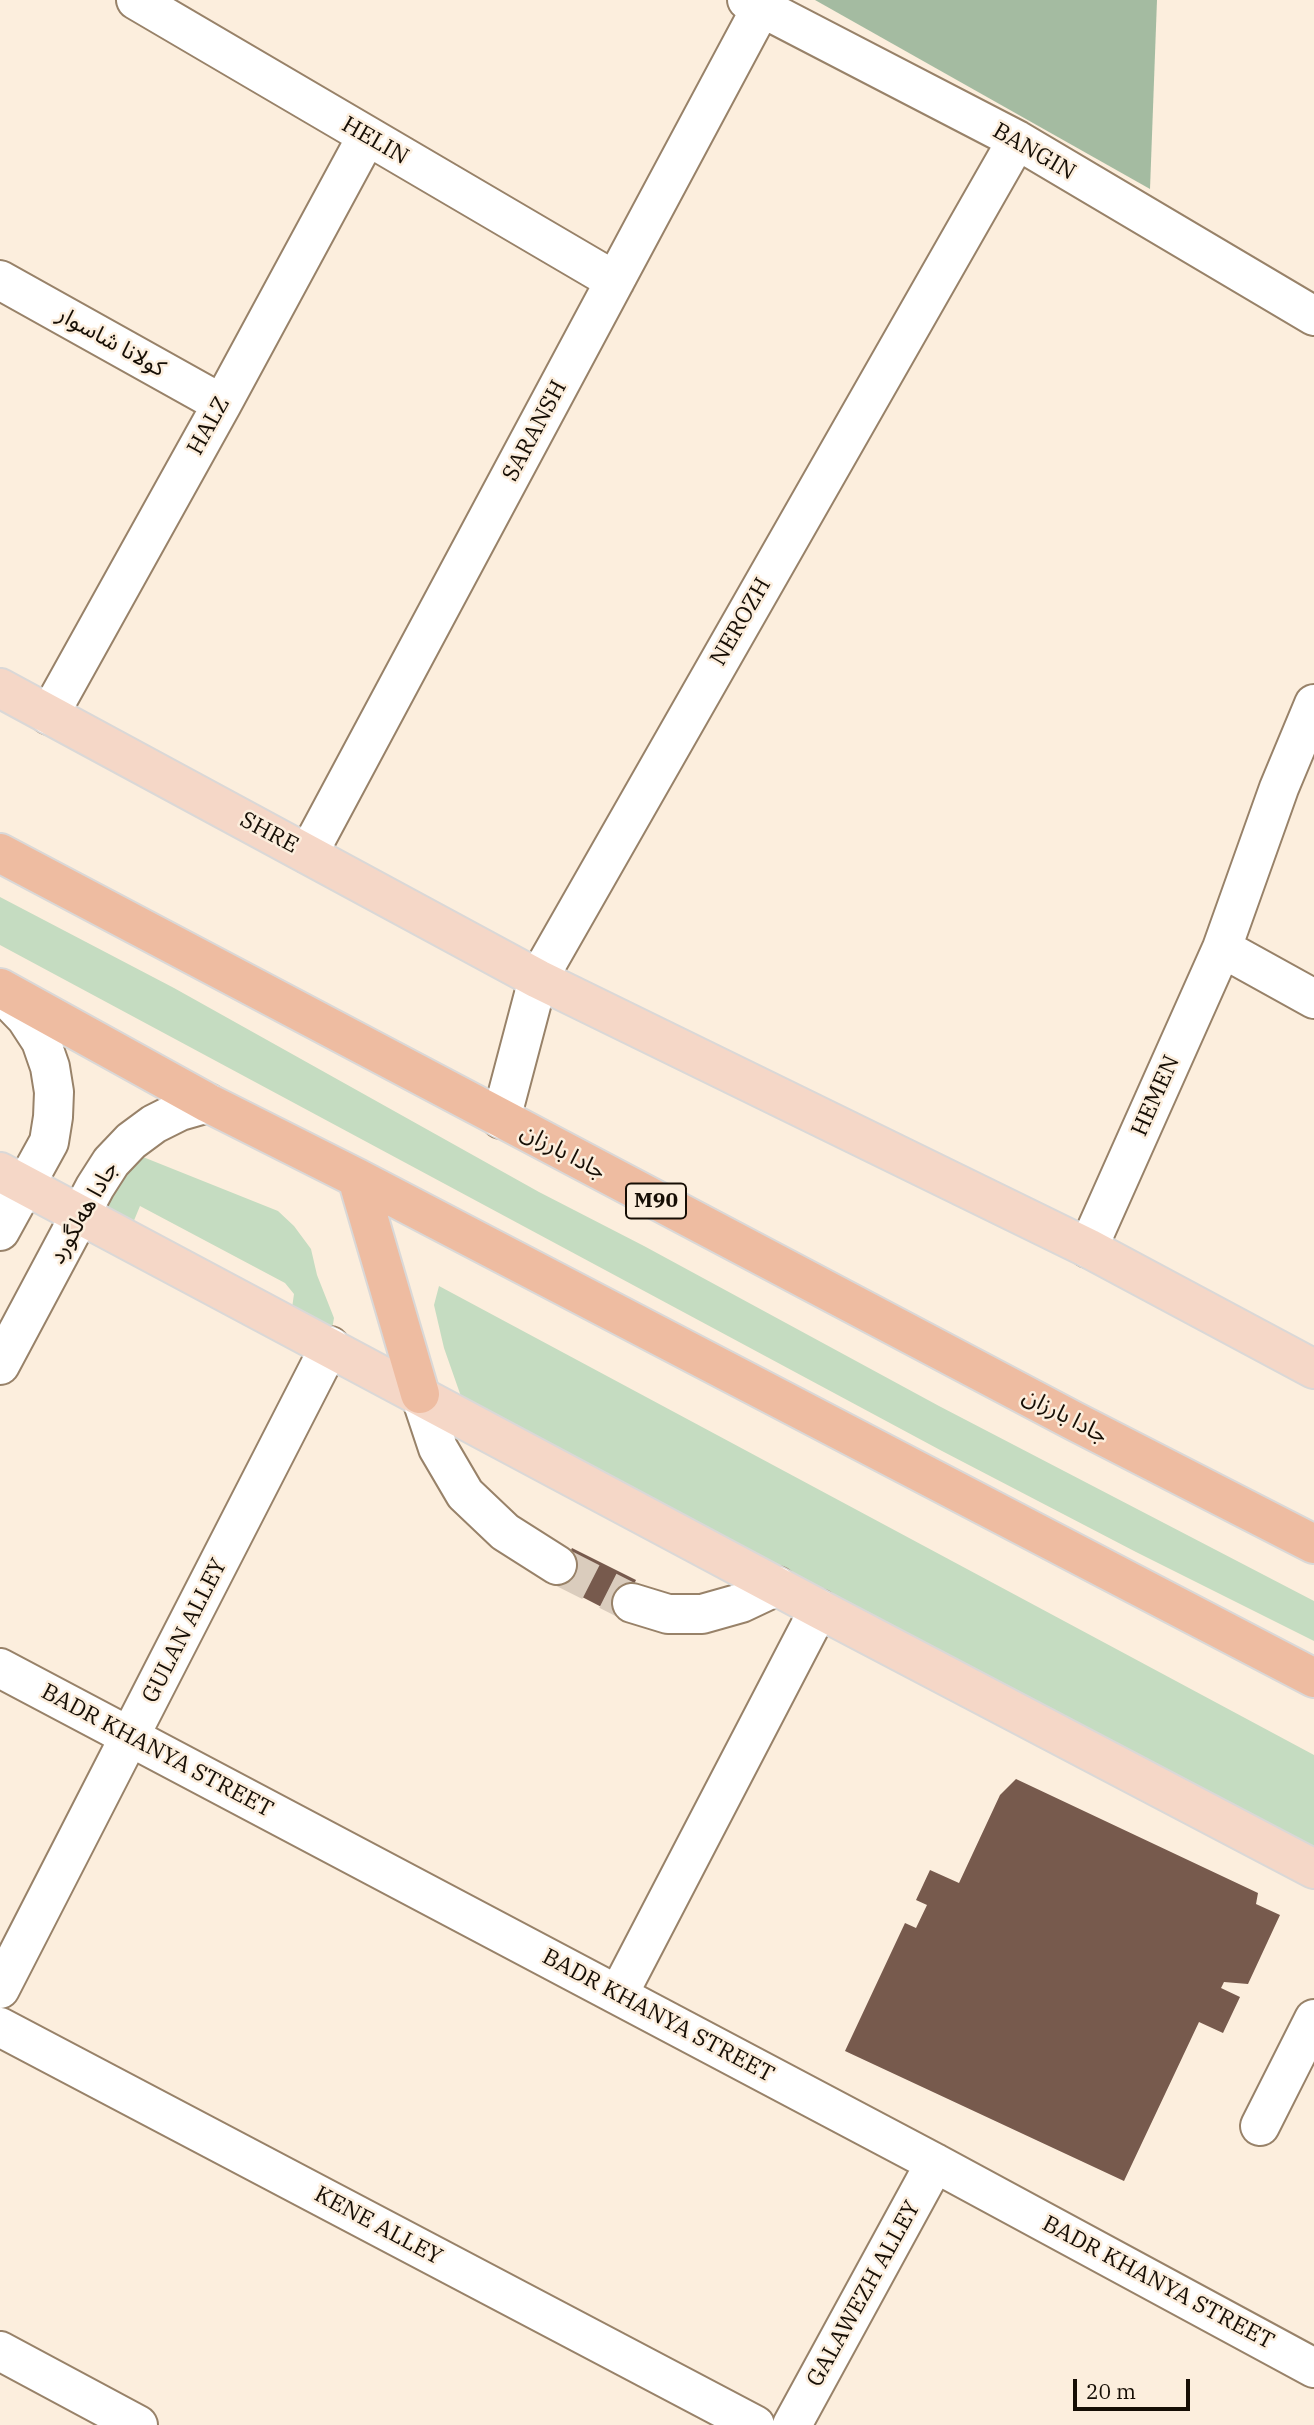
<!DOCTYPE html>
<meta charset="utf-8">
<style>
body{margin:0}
#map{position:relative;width:1314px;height:2425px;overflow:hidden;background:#fceedd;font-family:"IBM Plex Serif",serif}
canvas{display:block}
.scale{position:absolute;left:1073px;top:2379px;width:117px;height:32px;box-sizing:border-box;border:4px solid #160e05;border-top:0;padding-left:9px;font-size:21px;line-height:24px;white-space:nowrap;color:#160e05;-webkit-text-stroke:5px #fceedd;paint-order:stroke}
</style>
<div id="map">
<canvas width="1314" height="2425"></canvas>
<div class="scale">20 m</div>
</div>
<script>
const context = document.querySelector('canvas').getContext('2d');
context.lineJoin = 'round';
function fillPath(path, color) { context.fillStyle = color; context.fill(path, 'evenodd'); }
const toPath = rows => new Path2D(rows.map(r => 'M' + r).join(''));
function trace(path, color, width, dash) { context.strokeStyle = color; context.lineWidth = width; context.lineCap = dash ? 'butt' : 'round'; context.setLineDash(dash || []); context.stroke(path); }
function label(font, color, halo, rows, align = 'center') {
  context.font = font + ' "IBM Plex Serif","Noto Sans Arabic",serif'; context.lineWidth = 5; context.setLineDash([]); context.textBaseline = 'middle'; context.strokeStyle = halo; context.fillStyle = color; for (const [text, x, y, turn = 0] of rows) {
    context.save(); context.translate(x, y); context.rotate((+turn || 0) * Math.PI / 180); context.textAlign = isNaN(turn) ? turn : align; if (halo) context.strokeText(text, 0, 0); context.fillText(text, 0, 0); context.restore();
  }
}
fillPath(toPath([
 [0,897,174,988,539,1192,644,1246,939,1406,1314,1601,1314,1641,1136,1552,942,1451,0,945],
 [143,1157,278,1211,294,1226,311,1249,317,1275,334,1318,331,1335,292,1308,294,1294,285,1283,140,1206,128,1235,100,1220,127,1160],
 [439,1286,1314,1755,1314,1856,464,1405,444,1348,434,1305]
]), '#c5dcc1');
fillPath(toPath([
 [815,0,1157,0,1150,189]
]), '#a4bba1');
fillPath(toPath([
 [572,1548,636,1580,619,1616,555,1583],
 [1016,1779,1258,1893,1256,1904,1280,1915,1248,1984,1224,1982,1221,1988,1240,1997,1223,2033,1199,2022,1124,2181,845,2051,905,1923,916,1928,927,1905,916,1900,930,1870,959,1883,1000,1795]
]), '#775a4d');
trace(toPath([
 [557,1565,632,1603]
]), '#daccbd', 38, [38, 19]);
const minor = toPath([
 [136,0,615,281],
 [747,0,1017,140,1314,316],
 [0,280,222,404],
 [49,715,222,404,367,136],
 [308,854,761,8],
 [1222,948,1314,999],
 [0,991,26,1018,41,1041,50,1067,54,1092,53,1117,49,1142,0,1231],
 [501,1119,538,979,1017,140],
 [1088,1248,1222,948,1279,788,1314,704],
 [0,1365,95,1187,111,1162,131,1141,154,1124,180,1111,208,1103],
 [420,1394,438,1448,465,1494,505,1532,557,1565],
 [632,1603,668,1614,702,1614,741,1603,777,1586],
 [0,1668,935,2163,1314,2368],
 [0,1989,330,1346],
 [618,1995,819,1609],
 [0,2027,755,2425],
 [1260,2126,1314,2019],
 [0,2351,138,2425],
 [792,2425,935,2163]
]);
const major = toPath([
 [0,688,538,979,1088,1248,1314,1369],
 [0,1172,819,1609,1314,1869]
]);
const highway = toPath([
 [0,853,1074,1421,1314,1544],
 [0,988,208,1103,357,1178,1314,1678],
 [357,1178,420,1394]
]);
trace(minor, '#988269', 42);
trace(major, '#dad8d7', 42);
trace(highway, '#dad8d7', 42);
trace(minor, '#fff', 38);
trace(major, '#f5d7c7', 38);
trace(highway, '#eebca1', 38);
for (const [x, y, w] of [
 [656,1201,60]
]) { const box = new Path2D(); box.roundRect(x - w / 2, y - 17.5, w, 35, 5); context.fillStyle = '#fceedd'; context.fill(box); trace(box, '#160e05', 2); }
label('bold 21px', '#160e05', null, [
 ["M90",656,1201]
]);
label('23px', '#160e05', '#fceedd', [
 ["HELIN",375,141,30],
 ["BANGIN",1034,152,30],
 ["كولانا شاسوار",111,342,29],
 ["HALZ",209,426,-61],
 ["SARANSH",535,431,-62],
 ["NEROZH",741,622,-60],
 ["SHRE",269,833,28],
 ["HEMEN",1156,1096,-66],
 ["جادا بارزان",563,1152,28],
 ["جادا هەلگورد",84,1213,-60],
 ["جادا بارزان",1065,1416,28],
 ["GULAN ALLEY",185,1631,-63],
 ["BADR KHANYA STREET",157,1751,28],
 ["BADR KHANYA STREET",658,2016,28],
 ["KENE ALLEY",378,2226,28],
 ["BADR KHANYA STREET",1158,2283,28],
 ["GALAWEZH ALLEY",864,2294,-61]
]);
</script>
